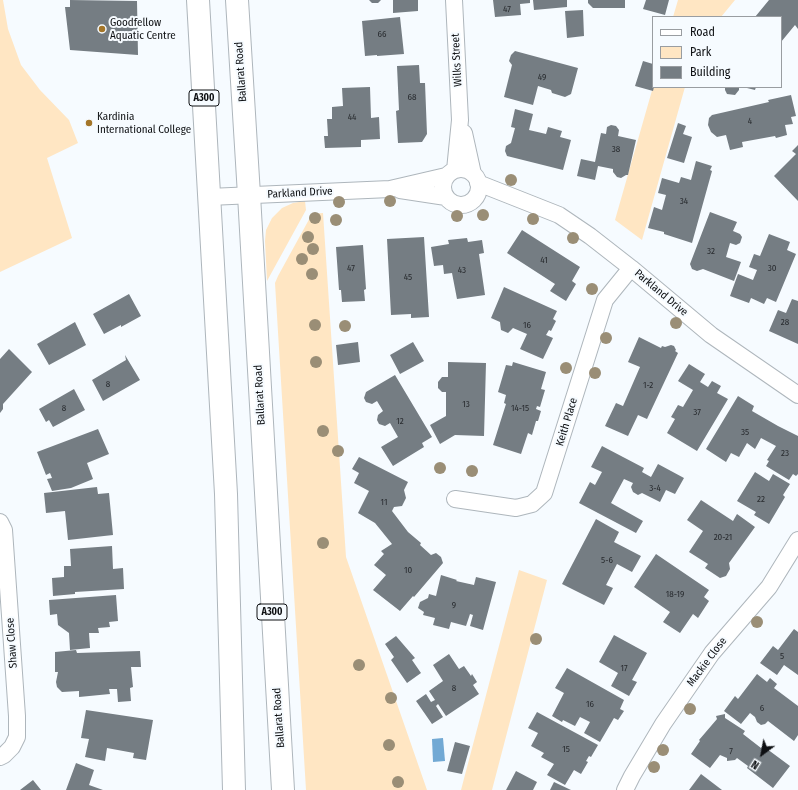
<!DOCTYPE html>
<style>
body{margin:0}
#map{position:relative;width:798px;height:790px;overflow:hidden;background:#f6fbff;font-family:"Fira Sans Condensed",sans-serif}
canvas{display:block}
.legend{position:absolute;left:652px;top:16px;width:130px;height:72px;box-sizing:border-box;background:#f6fbff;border:1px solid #999da1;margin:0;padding:5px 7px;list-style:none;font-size:12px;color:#0e1013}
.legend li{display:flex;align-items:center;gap:8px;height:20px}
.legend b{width:20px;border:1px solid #999da1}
.north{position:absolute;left:742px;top:734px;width:40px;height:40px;-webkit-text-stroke:3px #f6fbff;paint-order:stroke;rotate:212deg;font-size:11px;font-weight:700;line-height:16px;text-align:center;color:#0e1013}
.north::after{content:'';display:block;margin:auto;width:14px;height:18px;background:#0e1013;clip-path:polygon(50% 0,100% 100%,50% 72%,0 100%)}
</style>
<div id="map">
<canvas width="798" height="790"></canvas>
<ul class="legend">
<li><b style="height:5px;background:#fff"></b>Road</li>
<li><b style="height:11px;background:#ffe6c3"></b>Park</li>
<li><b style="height:11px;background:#757d83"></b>Building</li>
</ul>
<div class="north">N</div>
</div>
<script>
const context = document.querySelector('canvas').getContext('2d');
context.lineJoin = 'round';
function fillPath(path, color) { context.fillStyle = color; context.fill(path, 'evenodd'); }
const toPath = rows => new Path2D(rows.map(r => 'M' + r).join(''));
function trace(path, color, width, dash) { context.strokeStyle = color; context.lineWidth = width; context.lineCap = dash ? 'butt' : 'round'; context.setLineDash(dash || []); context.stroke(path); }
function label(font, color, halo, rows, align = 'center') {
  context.font = font + ' "Fira Sans Condensed",sans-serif'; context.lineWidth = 4; context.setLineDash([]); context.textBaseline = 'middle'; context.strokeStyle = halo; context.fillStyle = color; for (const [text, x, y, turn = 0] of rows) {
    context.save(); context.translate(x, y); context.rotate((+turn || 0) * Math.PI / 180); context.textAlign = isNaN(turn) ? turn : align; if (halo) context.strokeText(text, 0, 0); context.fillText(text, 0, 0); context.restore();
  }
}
fillPath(toPath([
 [0,0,3,0,8,29,21,65,40,90,69,120,78,143,47,158,72,238,0,272],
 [678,0,735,0,721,17,673,17],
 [653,87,685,87,642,240,615,220],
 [305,201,306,210,267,281,265,241,266,230,272,218,282,208,293,203],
 [323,213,346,557,427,790,306,790,275,283,278,276,312,214],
 [519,570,547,580,492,790,461,790]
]), '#ffe6c3');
fillPath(toPath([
 [443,738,445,761,433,762,432,739]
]), '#72a9d4');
fillPath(toPath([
 [70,0,137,1,138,55,70,50,65,7,70,7],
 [369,0,381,0,378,3,372,3],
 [393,0,418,0,418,11,393,13],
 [493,0,530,0,530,3,520,4,521,15,495,17],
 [533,0,567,0,567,7,534,10],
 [588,0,625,0,625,8,593,8,588,3],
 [646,0,669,0,665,15,643,9],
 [769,0,798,0,798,29,795,25,781,42,781,17,755,17],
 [583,10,584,36,567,38,565,11],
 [400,17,404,54,377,56,377,55,365,56,362,21],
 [515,51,578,68,571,94,565,97,552,93,551,90,538,86,533,105,504,97,512,65,509,61,511,55],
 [643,61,653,64,654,87,653,91,635,86],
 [419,65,420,83,425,83,427,134,422,142,398,143,396,111,399,110,397,66],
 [370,87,371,118,379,117,380,139,361,140,361,147,325,148,324,136,328,136,327,119,332,119,332,107,343,106,342,88],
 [725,87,739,87,739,90,735,95,727,94,725,90],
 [743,87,756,87,755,90],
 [791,95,796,116,791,117,793,124,785,125,787,135,776,138,775,136,742,142,743,147,730,150,726,135,717,137,711,132,708,125,709,118,712,115,769,102,768,100],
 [515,109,533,114,529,130,546,134,548,127,562,131,560,137,571,140,563,170,507,156,505,151,506,146,511,143,515,128,511,127],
 [678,123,686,126,683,134,692,137,684,163,667,158],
 [611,125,616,126,619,130,618,136,636,140,628,175,626,175,621,178,617,177,613,172,613,169,598,166,595,180,577,176,581,159,595,162,601,133,606,134,607,127],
 [798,145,798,201,774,176,796,154,792,151],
 [696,161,712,166,710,170,712,171,692,243,664,234,664,232,648,228,654,207,662,210,666,195,658,193,662,178,679,183,681,177,691,180],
 [710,212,737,222,733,231,740,234,742,237,740,243,736,245,730,243,726,257,741,262,734,281,703,269,697,271,692,269,690,264],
 [522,230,580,267,572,281,576,284,566,301,550,291,555,284,507,253],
 [769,234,790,242,787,250,796,254,776,302,767,298,764,304,751,298,749,303,730,296,738,274,753,280,757,270,749,267,754,254,760,256],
 [424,237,429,317,411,318,411,314,391,315,387,239],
 [467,238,468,242,482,240,484,253,479,254,485,295,457,299,452,273,444,274,443,265,434,266,431,247,449,244,448,240],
 [363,245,366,289,364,290,365,301,342,302,341,290,339,290,336,247],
 [504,287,557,311,553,319,556,321,551,331,549,330,546,335,553,338,543,359,520,349,527,334,513,328,508,333,501,330,500,322,491,318],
 [129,294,141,316,121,327,121,325,104,334,93,314],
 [792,299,798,301,798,344,769,331,778,310,786,313],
 [75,322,86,345,49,365,37,344],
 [639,337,661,348,662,346,665,347,671,345,674,346,676,350,675,351,678,353,647,419,638,415,628,436,605,426,616,403,623,406,640,367,628,362],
 [358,342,360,362,338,365,336,345],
 [413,342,424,361,400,374,390,355],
 [9,349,32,372,3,404,3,409,0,413,0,359],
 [125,355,140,380,103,401,92,380,126,360],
 [448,362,486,363,484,436,455,435,440,444,430,425,446,416,446,392,442,392,438,388,438,382,442,377,448,377],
 [513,362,546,372,541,389,545,390,540,407,537,406,536,409,541,411,538,421,536,421,532,435,528,433,521,454,493,445,506,404,504,403,506,395,498,392,506,365,512,366],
 [689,364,705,374,700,382,708,387,712,381,721,386,717,393,728,399,697,451,667,433,675,419,671,417,678,405,683,407,693,390,678,381],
 [395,375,432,437,422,443,424,447,393,466,381,447,398,437,390,423,385,426,379,424,377,420,378,415,383,411,377,401,372,404,366,402,364,398,366,392],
 [74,389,85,410,53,427,49,420,46,422,39,409],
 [738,396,754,406,752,411,778,426,798,436,798,474,796,476,793,474,789,480,766,466,769,461,767,460,776,446,761,438,755,449,747,443,739,457,731,453,726,462,706,449],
 [98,429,109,454,87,463,93,479,71,488,52,491,47,479,52,478,50,473,46,475,37,452],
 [602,446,644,468,642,472,651,477,658,464,684,478,675,494,666,490,660,502,642,493,638,495,633,492,631,487,633,483,624,479,611,503,643,521,636,533,579,503,590,482,595,485,602,472,591,467],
 [359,457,408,482,404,490,406,498,402,506,394,507,392,511,408,532,421,543,420,545,431,555,436,553,441,557,443,563,414,597,413,596,400,611,373,590,386,575,374,565,384,554,381,551,392,544,375,523,358,513,369,491,354,483,359,473,352,469],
 [755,472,769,481,773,474,790,484,783,495,785,497,769,524,754,515,756,512,737,501],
 [97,487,98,494,109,493,113,535,68,540,65,511,46,513,44,493],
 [701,500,733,521,737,514,755,527,729,563,730,569,726,576,720,578,705,568,708,564,689,552,703,531,687,520],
 [596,519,619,532,614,542,641,556,632,572,617,564,606,585,613,588,604,605,562,584],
 [112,546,113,569,123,568,124,589,75,592,75,594,53,596,52,578,64,577,64,566,71,566,70,549],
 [656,554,709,590,704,597,709,601,698,618,693,614,680,633,663,622,670,612,634,587],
 [441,575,457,580,456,581,474,585,476,577,496,582,483,630,470,626,473,615,470,614,466,626,451,622,449,629,433,625,435,618,423,615,424,612,418,608,420,602,428,598,429,594,436,596],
 [116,595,118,621,109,622,110,627,98,628,99,633,89,633,90,648,70,650,69,633,58,625,57,614,50,615,49,600],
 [794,629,798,632,798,675,784,665,777,675,760,663,773,646,778,650],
 [614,635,647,653,632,680,637,682,629,696,611,686,618,673,599,662],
 [396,636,415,658,412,660,421,673,407,683,391,660,394,657,385,644],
 [76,650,77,653,140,651,141,667,131,667,133,687,130,688,131,701,118,702,117,689,109,689,110,694,79,697,79,691,62,692,57,687,56,682,58,672,55,672,55,652],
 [449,654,459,669,464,666,471,676,472,674,477,682,473,685,479,694,446,716,438,704,436,706,443,717,432,724,416,701,426,694,431,702,435,700,429,691,443,681,433,665],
 [567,668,624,700,620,709,624,711,618,720,614,718,600,742,584,733,590,722,580,717,575,726,563,720,562,722,552,716,564,693,555,688],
 [757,674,767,682,770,678,777,684,774,688,798,706,798,735,794,741,768,721,765,724,761,725,757,722,755,717,750,713,741,724,724,711,735,696,738,699],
 [86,710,153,720,146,760,133,758,134,753,107,748,105,761,85,757,89,739,81,738],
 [537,712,598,745,591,757,589,756,586,761,588,762,581,774,574,770,565,785,547,775,554,764,541,757,544,753,531,746,538,733,528,728],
 [725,714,725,718,745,731,743,734,761,748,763,746,790,766,773,788,747,768,748,766,737,758,735,760,727,761,727,758,720,755,710,768,691,754,700,741,699,740,717,719,716,716],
 [455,742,470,746,462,774,447,771],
 [76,763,94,770,89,785,103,790,66,790],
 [516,771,537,782,533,790,506,790],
 [701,774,722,790,689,790],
 [33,780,41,790,20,790],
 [554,782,571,790,550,790]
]), '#757d83');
const street = toPath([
 [454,0,460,120,455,170],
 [464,133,473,174],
 '443 187a18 18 0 1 1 36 0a18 18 0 1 1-36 0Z',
 [478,183,559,215,590,236,631,268,711,335,798,395],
 [400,190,446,197],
 [209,197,390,189,446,176],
 [455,499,516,508,532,504,544,493,605,300,631,268],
 [0,522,4,530,17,716,17,737,12,747,4,755,0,757],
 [625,790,632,776,663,724,712,653,769,587,798,540]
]);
const highway = toPath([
 [198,0,226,494,234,790],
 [237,0,249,195,283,790]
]);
trace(street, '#aeb6bc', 18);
trace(highway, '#aeb6bc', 24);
trace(street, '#fff', 16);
trace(highway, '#fff', 22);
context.fillStyle = '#9a8e76';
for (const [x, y] of [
 [511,180],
 [390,201],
 [339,202],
 [483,215],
 [457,216],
 [315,218],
 [533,219],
 [336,220],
 [308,237],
 [573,238],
 [313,249],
 [302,259],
 [312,274],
 [592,289],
 [676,323],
 [315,325],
 [345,326],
 [606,338],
 [316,362],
 [566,368],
 [595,373],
 [323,431],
 [338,451],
 [440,468],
 [472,471],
 [323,543],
 [757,622],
 [536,639],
 [359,665],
 [391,698],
 [690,709],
 [389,745],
 [663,750],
 [654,767],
 [398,782]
]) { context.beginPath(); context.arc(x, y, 6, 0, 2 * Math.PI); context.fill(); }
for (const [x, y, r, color] of [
 [102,29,4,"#a47629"],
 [89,123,4,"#a47629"]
]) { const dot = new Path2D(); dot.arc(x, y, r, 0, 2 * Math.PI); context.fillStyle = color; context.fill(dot); trace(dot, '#f6fbff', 1.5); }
label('9px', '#282b2f', null, [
 ["47",507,9],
 ["66",382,34],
 ["49",542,77],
 ["68",412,97],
 ["44",352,117],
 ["4",750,121],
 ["38",616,149],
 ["34",684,201],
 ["32",711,251],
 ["41",544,260],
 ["47",351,268],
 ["30",772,268],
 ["43",462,270],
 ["45",408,277],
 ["28",785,322],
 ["16",527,325],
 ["8",108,384],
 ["1-2",648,385],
 ["13",466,404],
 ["8",64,408],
 ["14-15",520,408],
 ["37",697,412],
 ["12",400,421],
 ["35",745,432],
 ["23",785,453],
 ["3-4",655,488],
 ["22",761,499],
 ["11",384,502],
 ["20-21",723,537],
 ["5-6",607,560],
 ["10",408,570],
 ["18-19",675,594],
 ["9",454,605],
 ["5",782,656],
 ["17",624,668],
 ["8",454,688],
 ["16",590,704],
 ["6",762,708],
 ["15",566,749],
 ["7",731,751]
]);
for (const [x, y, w] of [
 [204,98,30],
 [272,612,30]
]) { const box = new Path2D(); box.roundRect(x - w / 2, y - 8, w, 16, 3); context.fillStyle = '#f6fbff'; context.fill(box); trace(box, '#0e1013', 1); }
label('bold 10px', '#0e1013', null, [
 ["A300",204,98],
 ["A300",272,612]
]);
label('11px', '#0e1013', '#f6fbff', [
 ["Goodfellow",110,23],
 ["Aquatic Centre",110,36],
 ["Kardinia",97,117],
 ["International College",97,130]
], 'left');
label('11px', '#0e1013', '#f6fbff', [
 ["Wilks Street",457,60,-93],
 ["Ballarat Road",241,72,-94],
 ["Parkland Drive",300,193,-3],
 ["Parkland Drive",661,293,40],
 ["Ballarat Road",260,395,-93],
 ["Keith Place",567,422,-73],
 ["Shaw Close",12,643,-94],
 ["Mackie Close",707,662,-53],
 ["Ballarat Road",279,718,-94]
]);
</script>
